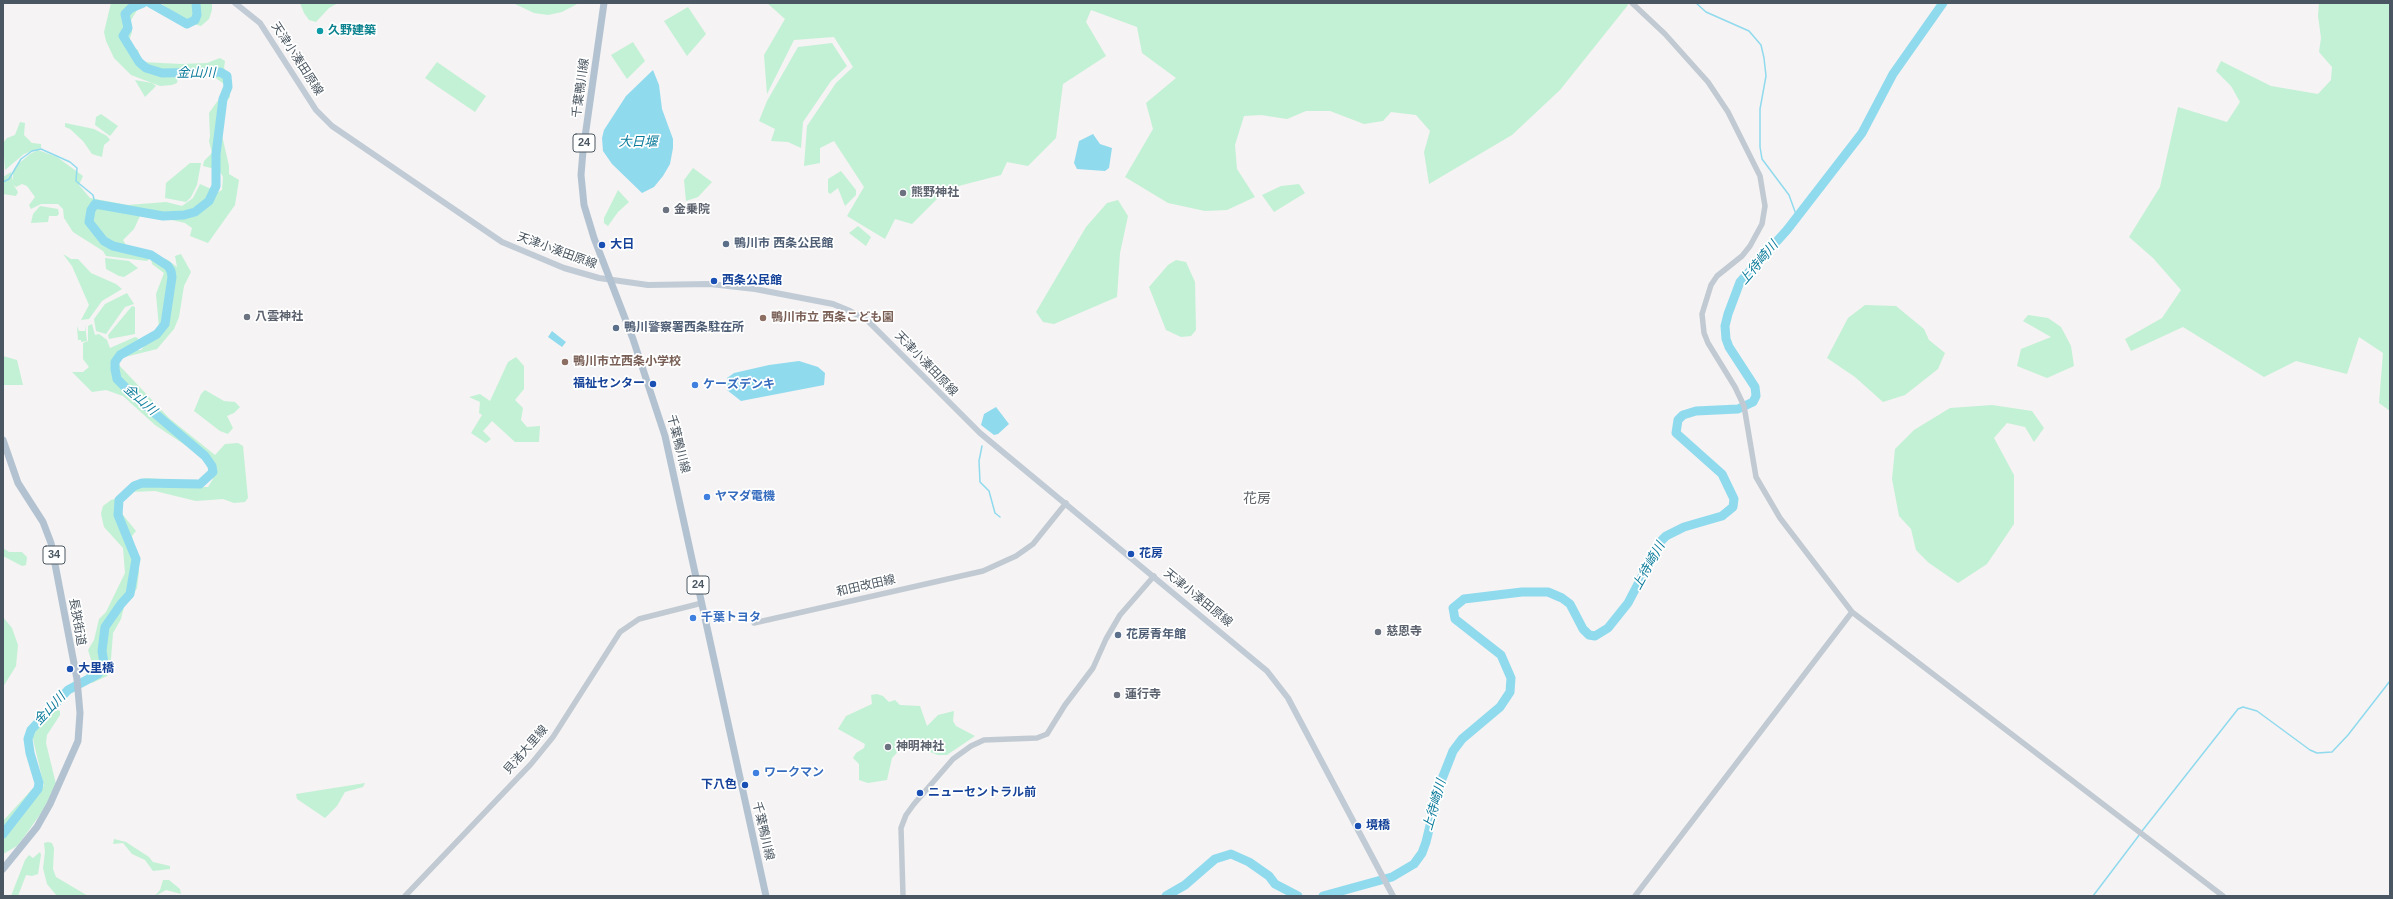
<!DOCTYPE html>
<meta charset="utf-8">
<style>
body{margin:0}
#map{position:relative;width:2393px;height:899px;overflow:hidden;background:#f5f3f3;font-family:Arial,sans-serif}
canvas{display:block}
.frame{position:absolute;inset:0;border:4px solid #4a5661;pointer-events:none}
</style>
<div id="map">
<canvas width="2393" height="899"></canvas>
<div class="frame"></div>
</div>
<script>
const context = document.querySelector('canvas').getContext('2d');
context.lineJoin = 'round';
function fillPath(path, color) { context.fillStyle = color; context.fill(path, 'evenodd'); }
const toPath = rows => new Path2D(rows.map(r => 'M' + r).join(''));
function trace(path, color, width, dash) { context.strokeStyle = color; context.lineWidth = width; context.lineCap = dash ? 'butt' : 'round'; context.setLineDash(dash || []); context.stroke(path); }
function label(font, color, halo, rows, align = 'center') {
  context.font = font + ' Arial,"Noto Sans JP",sans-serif'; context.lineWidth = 3.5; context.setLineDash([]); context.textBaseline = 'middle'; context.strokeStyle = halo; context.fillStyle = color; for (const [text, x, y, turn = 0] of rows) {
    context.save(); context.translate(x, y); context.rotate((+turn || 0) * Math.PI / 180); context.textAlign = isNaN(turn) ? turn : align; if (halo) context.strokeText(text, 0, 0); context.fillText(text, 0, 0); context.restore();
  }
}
fillPath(toPath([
 [111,3,153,3,139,7,131,20,132,32,128,44,138,50,142,62,181,64,207,63,220,58,225,61,224,68,230,78,230,97,224,105,221,131,229,166,229,174,239,180,235,205,208,243,190,236,192,228,185,223,163,218,140,216,134,229,123,240,126,245,142,250,150,258,147,261,106,256,103,251,73,232,64,218,63,209,58,204,41,204,31,209,29,205,35,197,27,186,22,184,16,187,13,184,18,192,16,196,3,194,3,177,11,172,13,181,13,171,16,166,30,154,38,150,57,157,83,176,79,185,90,198,128,205,166,202,182,206,193,198,200,184,218,192,222,190,223,177,219,170,203,166,204,161,212,153,209,141,210,136,209,113,219,99,224,84,213,76,205,75,178,77,177,83,172,85,160,86,131,75,114,58,106,41,104,32],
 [161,3,212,3,212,10,209,19,201,26,183,21],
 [300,3,338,3,329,8,316,22,309,20,304,13],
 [513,3,579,3,562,12,548,15,534,13],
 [767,3,1627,3,1628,5,1560,90,1512,135,1429,184,1424,152,1430,131,1416,115,1391,112,1383,121,1364,124,1330,111,1306,111,1287,119,1261,115,1244,116,1235,145,1237,169,1255,197,1227,210,1205,211,1168,203,1125,177,1153,129,1146,103,1176,78,1142,53,1137,27,1091,10,1086,22,1106,56,1063,84,1056,138,1028,166,1007,162,1001,175,947,189,912,224,895,219,885,239,847,216,864,187,834,141,820,148,820,163,804,166,807,126,836,83,853,67,834,37,794,40,767,94,764,55,785,19],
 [2319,3,2390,3,2390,411,2379,403,2383,353,2359,337,2347,374,2296,361,2264,377,2183,327,2131,351,2125,339,2162,318,2181,290,2153,258,2129,237,2160,187,2178,107,2227,122,2240,102,2231,86,2216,71,2221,61,2271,86,2318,94,2331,80,2332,67,2319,52,2321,38,2318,16],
 [688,7,706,34,687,56,664,21],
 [633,42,645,61,627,79,611,55],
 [832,43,847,66,831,81,803,122,801,148,788,142,771,141,775,129,759,121,767,101,798,47],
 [437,62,486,96,475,112,425,78],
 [135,80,152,83,156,86,145,97],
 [101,114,118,126,110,136,95,125,96,117],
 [20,122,25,123,24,135,32,143,41,144,41,148,24,154,5,170,3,143,7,138,15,135],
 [65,123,94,129,107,136,110,140,104,145,102,157,92,154,83,141,70,129,65,127],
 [190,163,201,163,197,185,191,197,186,202,165,198,166,183],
 [693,168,712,182,698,197,686,201,684,180],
 [841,171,856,190,856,195,845,206,838,188,830,194,828,192,828,179],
 [1299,184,1305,193,1274,212,1262,195,1281,186],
 [618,190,629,202,618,212,608,226,604,223,604,218],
 [1118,200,1128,216,1120,253,1117,297,1054,324,1043,322,1036,312,1086,227,1107,203],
 [40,206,58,209,59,214,57,216,49,216,48,222,31,223,33,214],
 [858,226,871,237,866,246,849,233],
 [63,254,71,259,78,259,91,273,116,284,122,289,102,301,89,319,81,320,89,305,72,266],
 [181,254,191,272,184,286,179,317,174,329,157,349,121,358,118,364,169,418,215,455,225,444,238,443,243,446,248,498,245,502,234,503,223,499,196,501,155,491,131,492,135,482,146,478,179,480,194,487,208,487,213,479,203,457,155,425,123,396,106,390,92,392,72,372,83,372,89,367,83,359,83,343,88,341,88,326,92,324,95,335,99,334,107,340,110,348,135,337,138,338,137,350,141,350,159,328,156,294,164,273,152,264,151,259,157,256,168,260,177,267,175,256],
 [105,258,129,261,138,268,124,277,119,276,106,269],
 [1176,260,1186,262,1195,282,1196,330,1191,336,1181,337,1166,330,1149,287,1168,265],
 [127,293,134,304,125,307,106,334,96,331,94,319,105,304],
 [1865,305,1896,306,1924,329,1929,340,1945,353,1938,369,1905,395,1883,402,1855,377,1827,358,1848,318],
 [132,306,135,307,135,334,109,339,108,335],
 [2028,315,2048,318,2061,327,2071,346,2074,366,2047,378,2017,366,2021,349,2051,337,2023,321],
 [85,325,87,341,81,342,81,340,78,340,77,326,79,331,85,331],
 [3,356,17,360,23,385,3,385],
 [516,357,524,366,524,389,515,400,523,408,521,420,527,427,540,426,539,442,515,442,492,421,483,431,491,439,486,443,471,433,482,415,479,413,480,402,469,397,480,394,490,401,508,362],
 [205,390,224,401,235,402,240,407,234,413,227,416,233,428,228,434,220,431,194,411,201,394],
 [1992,405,2032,411,2044,428,2034,442,2025,427,2007,423,1994,438,2014,475,2014,524,1987,564,1958,583,1929,563,1916,550,1911,529,1899,516,1892,479,1895,449,1914,430,1950,408],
 [118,498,123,515,136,531,132,536,138,560,139,572,137,588,131,599,120,599,125,603,121,619,113,633,110,672,107,676,92,683,89,682,86,674,93,666,88,650,94,640,99,619,106,612,125,573,123,548,104,527,101,514,103,506,111,500],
 [3,548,9,552,22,552,27,557,26,565,22,566,3,556],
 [3,617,12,628,18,645,16,666,3,687],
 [877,694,883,696,889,702,895,700,900,705,920,706,927,726,938,715,954,711,953,721,956,726,975,736,947,755,938,755,906,743,892,758,887,780,868,783,859,780,859,764,853,758,856,753,864,748,865,744,838,729,846,716,872,704,871,695],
 [55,709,60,711,60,715,47,735,46,743,56,784,44,809,24,837,17,846,3,854,3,821,35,786,44,786,32,735,36,727],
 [365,783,363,787,345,792,337,806,325,818,297,799,296,794],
 [114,839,126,842,149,857,153,862,170,866,170,869,153,871,145,860,132,854,123,843,113,844],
 [48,842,52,843,54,848,53,869,56,877,88,896,57,896,47,884,43,868,45,852,44,843],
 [40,852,41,855,38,874,32,876,26,875,18,896,11,896,25,860,29,855,33,858],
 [163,880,169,880,180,889,181,894,166,890,155,896,160,890]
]), '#c3f1d5');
fillPath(toPath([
 [653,70,659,85,662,109,673,139,673,148,670,164,663,176,654,187,642,193,612,164,603,151,602,138,604,130,626,96],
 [1093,134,1100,144,1112,148,1109,168,1105,171,1077,169,1074,163,1079,141],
 [552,331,566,342,562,347,548,337],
 [799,361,818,367,825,373,824,385,741,401,727,390,727,378,734,373,769,365],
 [996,407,1009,424,998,434,994,435,981,425,984,414]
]), '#90daee');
trace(toPath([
 [538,3,544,3],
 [1696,3,1706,12,1749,31,1761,45,1764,58,1766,76,1760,109,1760,147,1762,159,1789,195,1797,217],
 [3,182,9,179,21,159,32,151,41,149,70,162,77,168,76,181,93,195,95,204],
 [982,446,979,461,980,482,989,491,995,513,1000,517],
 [2142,831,2238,709,2243,707,2257,711,2310,750,2317,753,2332,752,2348,735,2390,681],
 [2093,896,2140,834]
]), '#90daee', 1.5);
trace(toPath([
 [150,3,187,24,195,20,197,15,196,3],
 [3,834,38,789,39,783,30,753,28,739,31,730,68,690,98,674,102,669,104,663,102,651,105,627,121,604,130,594,136,559,118,515,119,500,134,486,142,483,200,484,213,472,212,466,205,456,132,394,117,379,115,369,115,362,120,355,157,334,165,324,172,277,171,271,168,266,151,255,113,246,104,241,89,222,91,210,95,204,163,216,184,215,195,212,209,201,216,186,216,154,223,99,228,87,227,76,220,72,162,73,146,68,139,62,123,36,128,28,125,14,131,8,143,3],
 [1166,896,1185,885,1215,859,1231,854,1249,862,1269,876,1275,884,1298,896],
 [1323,896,1392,877,1414,864,1422,853,1426,842,1440,784,1453,751,1462,739,1500,707,1510,692,1511,678,1501,655,1455,619,1453,608,1464,599,1522,592,1548,592,1562,598,1570,604,1583,629,1589,635,1595,636,1608,628,1628,603,1660,542,1666,536,1684,527,1722,516,1733,507,1734,499,1722,474,1676,433,1678,420,1683,415,1696,411,1738,409,1753,402,1756,396,1755,387,1729,347,1726,339,1725,326,1728,314,1740,282,1787,230,1862,133,1893,74,1943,3]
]), '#90daee', 9);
trace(toPath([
 [1632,3,1665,34,1708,82,1728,112,1760,176,1765,206,1762,224,1750,246,1742,256,1717,276,1711,285,1702,314,1704,333,1708,343,1735,387,1744,406,1756,477,1780,518,1852,612,2223,896],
 [754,623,983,571,1016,556,1033,544,1066,503],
 [405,896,531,764,553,737,620,632,639,619,702,603],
 [903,896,901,828,906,815,914,804,953,759,971,746,984,740,1037,738,1047,734,1065,705,1093,668,1106,639,1120,615,1154,576],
 [1635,896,1852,612]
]), '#c1cad2', 5.5);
trace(toPath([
 [235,3,260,23,316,110,332,126,502,242,564,268,599,278,648,285,710,284,755,289,833,304,850,311,868,321,980,433,1267,671,1288,698,1393,896]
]), '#c1cbd6', 6);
trace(toPath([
 [604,3,583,151,581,175,584,205,594,238,633,339,665,436,766,896],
 [3,440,18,483,43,522,51,543,77,679,80,713,78,741,50,804,37,827,3,869]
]), '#b3c2d1', 7);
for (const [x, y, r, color] of [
 [320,31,4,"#0f9aa8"],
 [903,193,4,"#6b7280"],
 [666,210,4,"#6b7280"],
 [726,244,4,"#5c6f8a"],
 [602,245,4,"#1a4fb4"],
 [714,281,4,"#1a4fb4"],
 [247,317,4,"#6b7280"],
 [763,318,4,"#8d6e63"],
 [616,328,4,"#5c6f8a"],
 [565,362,4,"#8d6e63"],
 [653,384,4,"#1a4fb4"],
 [695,385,4,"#3f7fe0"],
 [707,497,4,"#3f7fe0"],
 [1131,554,4,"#1a4fb4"],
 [693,618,4,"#3f7fe0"],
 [1378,632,4,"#6b7280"],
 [1118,635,4,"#5c6f8a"],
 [70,669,4,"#1a4fb4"],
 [1117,695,4,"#6b7280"],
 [888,747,4,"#6b7280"],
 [756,773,4,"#3f7fe0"],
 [745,785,4,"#1a4fb4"],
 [920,793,4,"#1a4fb4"],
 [1358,826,4,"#1a4fb4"]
]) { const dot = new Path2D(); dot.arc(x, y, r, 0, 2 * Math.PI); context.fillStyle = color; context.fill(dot); trace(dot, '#fff', 1.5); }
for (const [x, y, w] of [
 [584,143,22],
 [54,555,22],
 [698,585,22]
]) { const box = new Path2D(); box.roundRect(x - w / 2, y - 9, w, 18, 3); context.fillStyle = '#fff'; context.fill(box); trace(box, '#4a5661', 1); }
label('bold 11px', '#4a5661', null, [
 ["24",584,143],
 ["34",54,555],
 ["24",698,585]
]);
label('bold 12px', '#0d838f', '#fff', [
 ["久野建築",328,31]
], 'left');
label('12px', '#4a5661', '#fff', [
 ["天津小湊田原線",297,59,57],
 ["千葉鴨川線",581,88,-82],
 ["天津小湊田原線",557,251,20],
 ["天津小湊田原線",926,364,46],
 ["千葉鴨川線",678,444,76],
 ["和田改田線",866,586,-13],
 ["天津小湊田原線",1198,598,39],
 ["長狭街道",77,622,80],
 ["貝渚大里線",526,750,-49],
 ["千葉鴨川線",763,831,77]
]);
label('bold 12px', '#5b616d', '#fff', [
 ["熊野神社",911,193],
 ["金乗院",674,210],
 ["八雲神社",255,317],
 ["慈恩寺",1386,632],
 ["蓮行寺",1125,695],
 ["神明神社",896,747]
], 'left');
label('bold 12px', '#4e5e75', '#fff', [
 ["鴨川市 西条公民館",734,244],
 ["鴨川警察署西条駐在所",624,328],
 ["花房青年館",1126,635]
], 'left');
label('bold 12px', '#164399', '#fff', [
 ["大日",610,245],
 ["西条公民館",722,281],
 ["福祉センター",645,384,"right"],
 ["花房",1139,554],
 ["大里橋",78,669],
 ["下八色",737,785,"right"],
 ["ニューセントラル前",928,793],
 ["境橋",1366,826]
], 'left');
label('bold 12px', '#785e54', '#fff', [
 ["鴨川市立 西条こども園",771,318],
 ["鴨川市立西条小学校",573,362]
], 'left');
label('bold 12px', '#366cbe', '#fff', [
 ["ケーズデンキ",703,385],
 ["ヤマダ電機",715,497],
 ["千葉トヨタ",701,618],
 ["ワークマン",764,773]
], 'left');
label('italic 13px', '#0c7c9b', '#fff', [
 ["金山川",196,73],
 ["大日堰",638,142],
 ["上待崎川",1759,263,-50],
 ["金山川",140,400,42],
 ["上待崎川",1649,566,-61],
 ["金山川",50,709,-47],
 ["上待崎川",1435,805,-74]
]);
label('14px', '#5f6368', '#fff', [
 ["花房",1257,499]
]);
</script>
